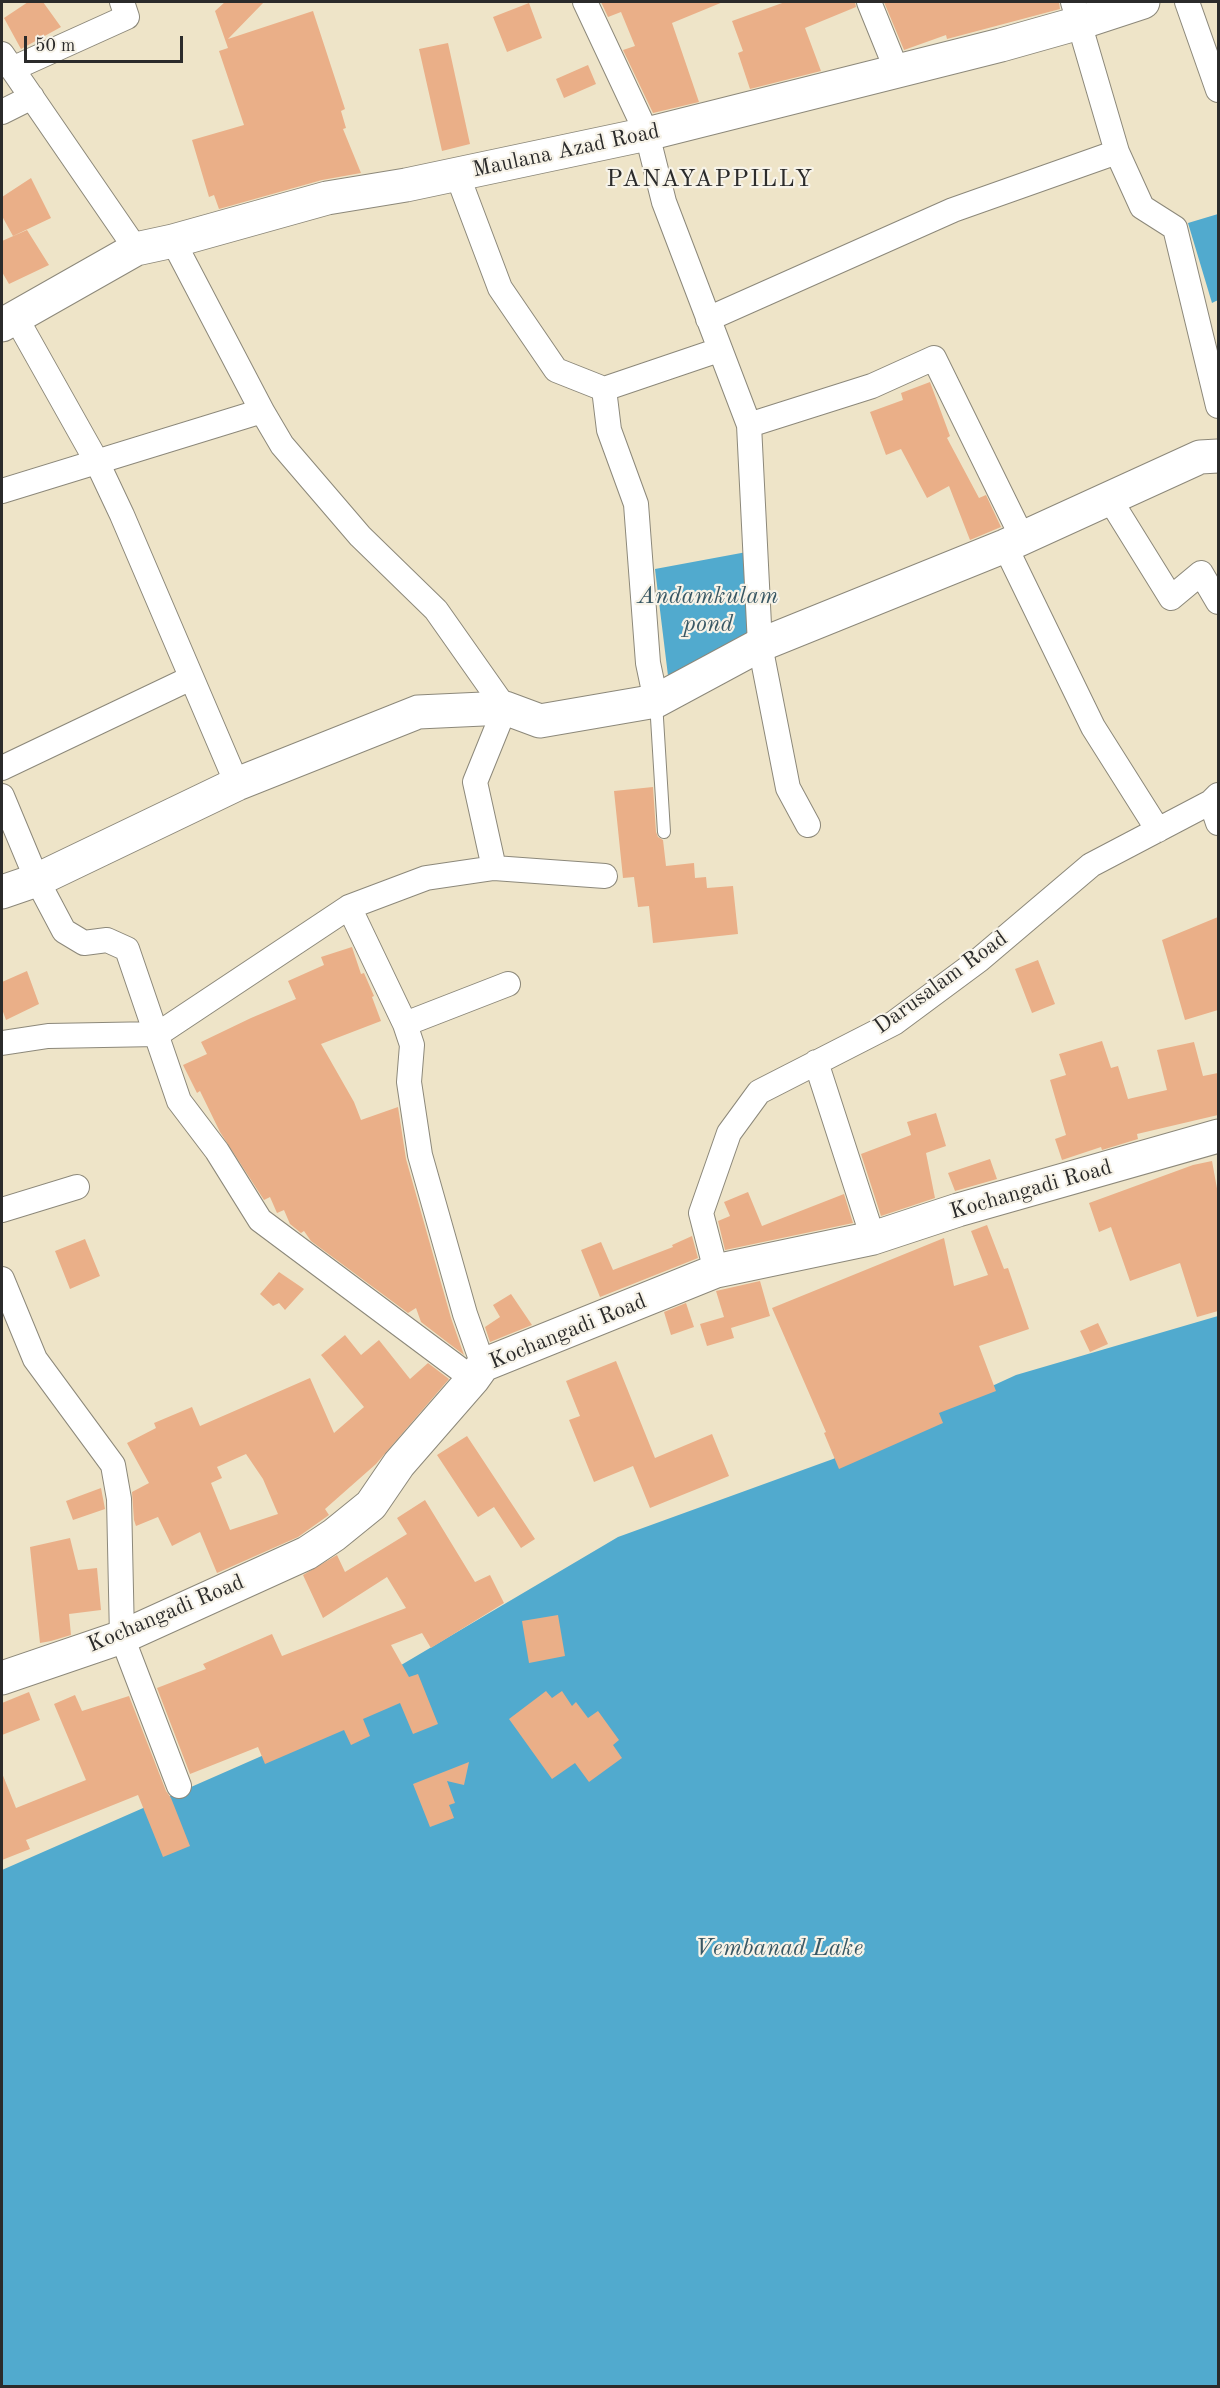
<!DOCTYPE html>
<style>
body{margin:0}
#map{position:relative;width:1220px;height:2388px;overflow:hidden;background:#eee4c8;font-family:"Old Standard TT",serif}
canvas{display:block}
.frame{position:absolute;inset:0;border:3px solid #2b2b2b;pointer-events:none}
.scale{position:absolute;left:24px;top:36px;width:159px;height:27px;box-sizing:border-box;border:3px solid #2b2b2b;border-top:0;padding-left:8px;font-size:18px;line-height:21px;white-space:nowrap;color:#2b2b2b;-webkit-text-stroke:4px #f7f3e8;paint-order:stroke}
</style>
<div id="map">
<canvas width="1220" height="2388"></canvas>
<div class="frame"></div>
<div class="scale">50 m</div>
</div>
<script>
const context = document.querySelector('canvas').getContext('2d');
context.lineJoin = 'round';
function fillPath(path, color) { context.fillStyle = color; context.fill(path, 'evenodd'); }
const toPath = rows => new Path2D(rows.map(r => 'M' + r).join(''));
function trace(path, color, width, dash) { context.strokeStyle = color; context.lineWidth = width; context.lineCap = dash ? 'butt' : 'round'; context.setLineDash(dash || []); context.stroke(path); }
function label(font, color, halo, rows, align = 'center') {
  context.font = font + ' "Old Standard TT",serif'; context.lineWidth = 4.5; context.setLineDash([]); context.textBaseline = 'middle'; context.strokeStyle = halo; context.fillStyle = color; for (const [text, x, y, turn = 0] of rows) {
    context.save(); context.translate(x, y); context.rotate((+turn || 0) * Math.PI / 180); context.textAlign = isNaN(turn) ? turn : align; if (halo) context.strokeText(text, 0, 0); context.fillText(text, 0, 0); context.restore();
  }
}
fillPath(toPath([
 [1218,214,1218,300,1212,303,1188,223],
 [752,551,756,640,669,684,655,569],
 [1218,1316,1218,2386,2,2386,2,1870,355,1715,369,1684,618,1537,833,1459,1016,1375]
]), '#51aace');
fillPath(toPath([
 [28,2,43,2,61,27,21,49,4,18],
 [225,2,264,2,228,39,313,11,345,109,341,111,346,128,343,129,361,173,322,180,219,209,214,195,209,197,192,140,244,125,219,51,228,48,215,11],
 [601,2,723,2,672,23,699,102,653,113,623,50,635,46,621,12,608,17],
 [785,2,855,2,856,7,805,28,821,71,750,89,738,53,743,51,732,21],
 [884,2,1059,2,1060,9,947,39,946,35,904,50],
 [529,3,542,38,507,52,493,17],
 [448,43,470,144,442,151,419,49],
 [588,65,596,84,564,98,556,79],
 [31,178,51,218,13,236,2,216,2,197],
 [27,230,49,265,9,284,2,272,2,241],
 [930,382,950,436,947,438,979,498,986,495,1001,527,970,540,949,486,927,498,901,449,886,455,870,412,903,400,901,393],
 [653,787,656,832,658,837,663,840,666,866,694,863,695,878,706,877,707,888,733,886,738,934,653,943,649,906,638,907,634,877,623,878,614,791],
 [1218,917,1218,1010,1185,1020,1162,940],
 [352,947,361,974,364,973,374,996,372,997,381,1021,321,1044,354,1102,361,1120,398,1107,406,1159,451,1318,464,1355,421,1322,416,1308,408,1313,311,1241,304,1231,301,1233,290,1224,284,1210,277,1213,270,1197,264,1200,220,1132,200,1091,197,1093,183,1065,207,1054,201,1042,251,1018,296,999,288,981,324,965,321,957],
 [1038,960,1055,1004,1032,1013,1015,969],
 [27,971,39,1004,6,1020,2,1009,2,982],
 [1102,1041,1111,1068,1118,1066,1128,1099,1167,1090,1157,1050,1194,1042,1203,1076,1218,1073,1218,1115,1137,1134,1138,1139,1102,1150,1101,1147,1062,1160,1055,1139,1066,1135,1050,1080,1066,1075,1059,1054],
 [936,1113,946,1146,926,1153,935,1198,881,1216,861,1154,911,1135,907,1122],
 [990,1159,997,1179,955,1191,948,1173],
 [1212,1161,1218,1194,1218,1311,1197,1317,1180,1263,1130,1281,1111,1227,1099,1232,1089,1203,1193,1165],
 [748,1192,762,1226,844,1194,853,1223,725,1250,718,1221,730,1216,724,1202],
 [987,1225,1004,1269,1008,1268,1029,1329,979,1346,996,1391,939,1413,943,1423,839,1469,824,1433,826,1432,772,1308,944,1238,954,1286,988,1275,971,1231],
 [692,1236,698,1258,600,1297,581,1250,601,1242,613,1270,673,1247,672,1245],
 [85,1239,100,1276,70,1289,55,1251],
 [279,1272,304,1289,285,1310,279,1303,273,1306,260,1294],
 [760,1281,770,1316,731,1328,734,1338,707,1346,700,1324,724,1317,716,1291],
 [511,1294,532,1325,490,1342,485,1327,500,1317,493,1305],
 [686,1303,694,1327,671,1335,664,1312],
 [1098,1323,1108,1344,1090,1352,1080,1331],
 [345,1335,361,1355,379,1340,410,1379,428,1363,449,1379,376,1464,325,1509,329,1515,298,1537,217,1573,200,1532,172,1546,158,1517,136,1526,134,1520,132,1492,149,1483,127,1443,156,1428,154,1423,192,1407,200,1426,310,1378,334,1433,364,1407,321,1355],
 [246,1454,263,1479,278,1514,230,1530,211,1483,222,1478,217,1467],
 [616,1361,655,1458,712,1434,729,1476,650,1508,633,1466,594,1482,569,1420,580,1416,566,1381],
 [467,1436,535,1539,521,1548,494,1507,478,1517,437,1455],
 [101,1488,105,1509,73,1520,66,1501],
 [425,1500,475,1582,490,1575,504,1603,431,1648,422,1633,391,1645,409,1677,418,1674,438,1724,413,1734,400,1703,363,1719,370,1736,351,1745,344,1730,265,1764,258,1747,190,1774,157,1688,206,1669,203,1664,272,1634,282,1656,406,1608,387,1577,323,1618,303,1575,337,1555,345,1572,407,1534,397,1518],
 [70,1538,78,1570,97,1568,101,1610,69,1614,71,1635,51,1641,40,1643,30,1547],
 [558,1615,565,1656,529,1663,522,1621],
 [546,1691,552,1698,562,1691,572,1706,576,1702,588,1718,598,1711,619,1740,613,1745,622,1758,589,1782,575,1763,552,1779,509,1719],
 [29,1692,40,1720,2,1735,2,1703],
 [75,1695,82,1711,129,1696,166,1791,171,1798,190,1846,163,1857,138,1795,26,1840,30,1849,2,1860,2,1773,16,1808,86,1780,54,1704],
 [469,1762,464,1785,447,1781,455,1803,449,1805,454,1818,430,1827,413,1784]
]), '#eaaf88');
const lane = toPath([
 [656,702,664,832]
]);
const street = toPath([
 [585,2,647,134,664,202,749,425,760,645,788,788,808,825],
 [869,2,897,71],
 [1073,2,1117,152,1142,207,1175,228,1218,406],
 [1187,2,1218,90],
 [2,54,136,249],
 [12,69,127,17,122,2],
 [2,112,32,97],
 [457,174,500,288,556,370,604,389,719,350],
 [173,241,262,411,282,445,360,536,436,610,505,708,475,782,494,868],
 [15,316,97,462,122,515,237,784],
 [708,319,953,210,1117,152],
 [604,389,609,430,636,504,648,663,656,701],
 [749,425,872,386,934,358,1022,537],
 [2,491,262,411],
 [1109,498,1171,598,1201,573,1218,602],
 [1005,546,1093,727,1158,830],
 [2,768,191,678],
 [2,796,37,880,64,931,84,943,107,940,127,949,179,1101,217,1151,260,1220,473,1379],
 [1211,802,1218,823],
 [349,907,405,1024,412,1045,409,1082,420,1155,465,1314,483,1365],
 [405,1024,508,984],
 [2,1043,48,1036,158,1034,349,907,426,878,494,868,605,876],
 [816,1062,873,1238],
 [2,1210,77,1187],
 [716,1271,701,1213,729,1133,759,1092,894,1023,979,960,1091,865,1211,802,1218,795],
 [2,1279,35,1359,113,1465,119,1499,122,1637,179,1786]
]);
const secondary = toPath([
 [2,325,136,249,173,241,327,198,406,185,647,134,1001,45,1079,23,1143,2],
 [2,892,37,880,237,784,418,712,505,708,540,721,656,701,760,645,1005,546,1200,457,1218,456],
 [2,1678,122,1637,307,1553,334,1535,371,1505,399,1464,473,1379,483,1365,716,1271,873,1238,958,1210,1218,1136]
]);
trace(lane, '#8c887a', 14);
trace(street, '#8c887a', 26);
trace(secondary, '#8c887a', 35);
trace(lane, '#fff', 12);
trace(street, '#fff', 24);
trace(secondary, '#fff', 33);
label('22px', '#2b2b2b', '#f7f3e8', [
 ["Maulana Azad Road",566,151,-12],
 ["Darusalam Road",941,983,-36],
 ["Kochangadi Road",1031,1190,-16],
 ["Kochangadi Road",568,1332,-22],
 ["Kochangadi Road",166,1614,-23]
]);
context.letterSpacing = '1.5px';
label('24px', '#2b2b2b', '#f7f3e8', [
 ["PANAYAPPILLY",710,180]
]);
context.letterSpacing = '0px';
label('italic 24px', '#385764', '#f7f3e8', [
 ["Andamkulam",708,597],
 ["pond",708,625],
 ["Vembanad Lake",779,1949]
]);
</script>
